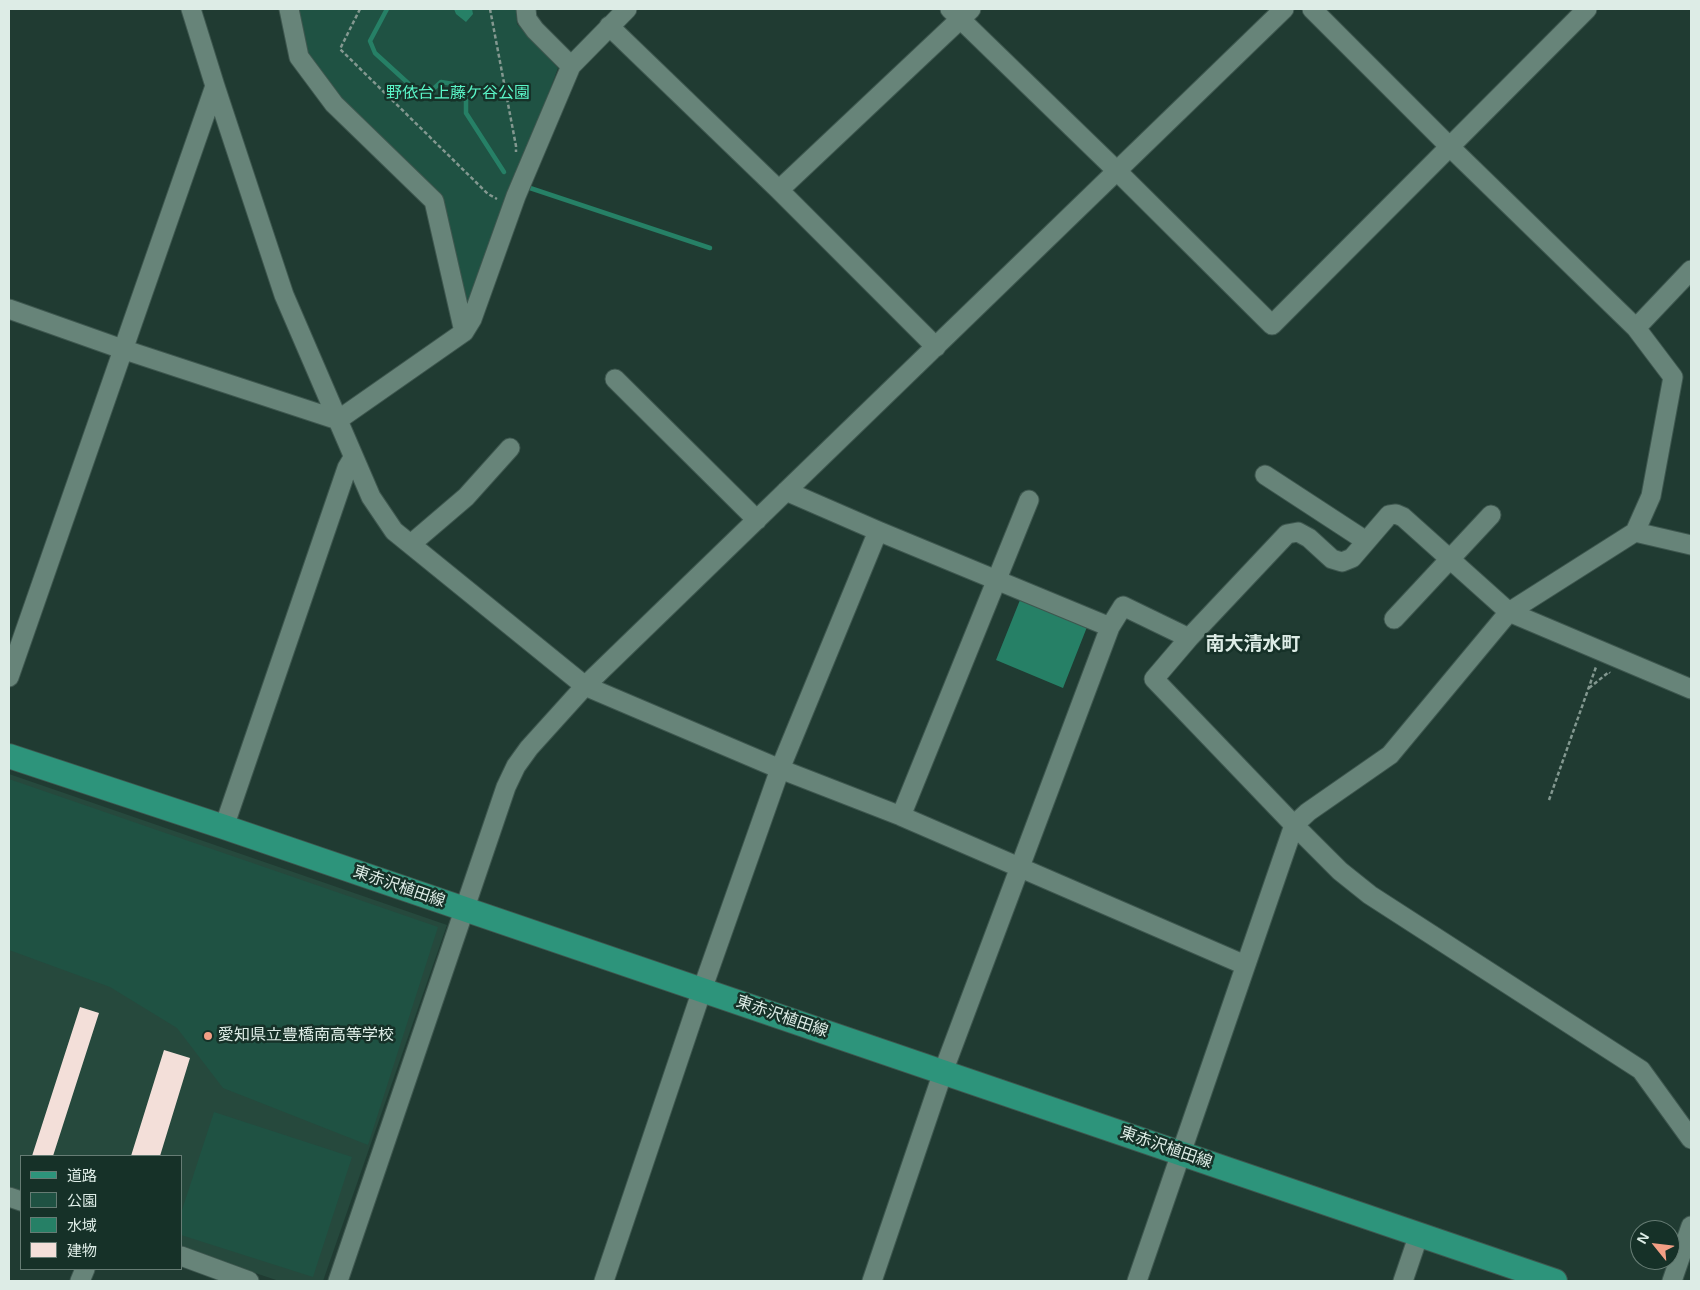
<!DOCTYPE html>
<meta charset="utf-8">
<style>
body{margin:0}
#map{position:relative;width:1700px;height:1290px;overflow:hidden;background:#203b32;font-family:Helvetica,"Noto Sans JP",sans-serif}
canvas{display:block}
.frame{position:absolute;inset:0;border:10px solid #ddece6;pointer-events:none}
.legend{position:absolute;left:20px;top:1155px;width:162px;height:115px;box-sizing:border-box;background:#163128;border:1px solid #667c74;margin:0;padding:6px 9px;list-style:none;font-size:15px;color:#ddece6}
.legend li{display:flex;align-items:center;gap:10px;height:25px}
.legend b{width:25px;border:1px solid #667c74}
.north{position:absolute;left:1630px;top:1220px;width:50px;height:50px;box-sizing:border-box;background:#163128;border:1px solid #667c74;border-radius:50%;rotate:299deg;font-size:14px;font-weight:700;line-height:20px;text-align:center;color:#ddece6}
.north::after{content:'';display:block;margin:auto;width:18px;height:22px;background:#f39f85;clip-path:polygon(50% 0,100% 100%,50% 72%,0 100%)}
</style>
<div id="map">
<canvas width="1700" height="1290"></canvas>
<div class="frame"></div>
<ul class="legend">
<li><b style="height:6px;background:#2d947b"></b>道路</li>
<li><b style="height:14px;background:#1f5243"></b>公園</li>
<li><b style="height:14px;background:#268066"></b>水域</li>
<li><b style="height:14px;background:#f3dfd9"></b>建物</li>
</ul>
<div class="north">N</div>
</div>
<script>
const context = document.querySelector('canvas').getContext('2d');
context.lineJoin = 'round';
function fillPath(path, color) { context.fillStyle = color; context.fill(path, 'evenodd'); }
const toPath = rows => new Path2D(rows.map(r => 'M' + r).join(''));
function trace(path, color, width, dash) { context.strokeStyle = color; context.lineWidth = width; context.lineCap = dash ? 'butt' : 'round'; context.setLineDash(dash || []); context.stroke(path); }
function label(font, color, halo, rows, align = 'center') {
  context.font = font + ' Helvetica,"Noto Sans JP",sans-serif'; context.lineWidth = 5; context.setLineDash([]); context.textBaseline = 'middle'; context.strokeStyle = halo; context.fillStyle = color; for (const [text, x, y, turn = 0] of rows) {
    context.save(); context.translate(x, y); context.rotate((+turn || 0) * Math.PI / 180); context.textAlign = isNaN(turn) ? turn : align; if (halo) context.strokeText(text, 0, 0); context.fillText(text, 0, 0); context.restore();
  }
}
fillPath(toPath([
 [9,774,447,925,323,1281,279,1281,181,1248,181,1156,21,1156,21,1192,9,1188]
]), '#26493d');
fillPath(toPath([
 [295,9,516,9,517,24,558,68,465,319,437,193,343,102,308,54],
 [9,779,438,927,368,1145,223,1088,177,1028,110,987,9,950],
 [214,1112,352,1157,313,1277,181,1235,181,1213]
]), '#1f5243');
fillPath(toPath([
 [454,9,472,9,473,14,466,22,456,14],
 [1020,600,1087,627,1063,688,996,660]
]), '#268066');
trace(toPath([
 [387,9,370,41,375,53,420,94,431,91,441,82,453,84,466,95,466,113,504,172],
 [527,187,710,248]
]), '#268066', 4.5);
fillPath(toPath([
 [80,1007,99,1013,53,1156,32,1156],
 [164,1050,190,1058,160,1156,131,1156]
]), '#f3dfd9');
const minor = toPath([
 [191,9,215,86,284,295,371,497,394,531,585,686,780,769,901,816,1245,965],
 [289,9,299,57,334,104,434,201,464,332],
 [526,9,527,19,535,30,571,66],
 [950,9,1117,171,1272,325,1587,9],
 [609,26,779,190,936,347],
 [779,190,971,9],
 [9,309,122,349,338,420,464,332,472,319,516,196,571,66,627,9],
 [1636,328,1691,270],
 [615,379,757,520],
 [1265,475,1366,541],
 [786,491,878,531,1110,627,943,1072,872,1281],
 [1635,532,1691,545],
 [411,544,466,497,510,448],
 [1394,619,1491,515],
 [1110,627,1123,606,1189,638],
 [9,677,215,86],
 [1691,689,1509,612,1403,517,1396,514,1389,515,1352,558,1342,562,1332,559,1309,538,1298,532,1287,534,1189,638,1154,679,1294,825,1340,871,1370,895,1641,1070,1691,1139],
 [901,816,1029,500],
 [224,827,347,468,353,458],
 [9,1197,21,1201],
 [181,1256,249,1281],
 [80,1281,85,1269],
 [338,1281,506,787,516,766,529,748,585,686,1284,9],
 [604,1281,702,990,780,769,878,531],
 [1137,1281,1294,825,1308,812,1390,755,1509,612,1635,532,1651,496,1673,377,1636,328,1450,147,1312,9],
 [1403,1281,1419,1234],
 [1672,1281,1691,1226]
]);
const major = toPath([
 [9,756,224,827,1555,1281]
]);
trace(minor, '#3e574f', 21);
trace(major, '#3e574f', 26);
trace(toPath([
 [360,9,340,49,488,194,497,199],
 [490,9,516,146,516,152],
 [1589,688,1609,672,1610,673],
 [1549,800,1596,667]
]), '#839890', 2.5, [4, 2.5]);
trace(minor, '#678479', 19);
trace(major, '#2d947b', 24);
for (const [x, y, r, color] of [
 [208,1036,5,"#f39f85"]
]) { const dot = new Path2D(); dot.arc(x, y, r, 0, 2 * Math.PI); context.fillStyle = color; context.fill(dot); trace(dot, '#163128', 2); }
label('16px', '#5af5c7', '#163128', [
 ["野依台上藤ケ谷公園",458,94]
]);
label('16px', '#ddece6', '#163128', [
 ["東赤沢植田線",399,887,19],
 ["東赤沢植田線",782,1017,19],
 ["東赤沢植田線",1166,1148,19]
]);
label('16px', '#ddece6', '#163128', [
 ["愛知県立豊橋南高等学校",218,1036]
], 'left');
label('bold 19px', '#ddece6', '#163128', [
 ["南大清水町",1253,645]
]);
</script>
